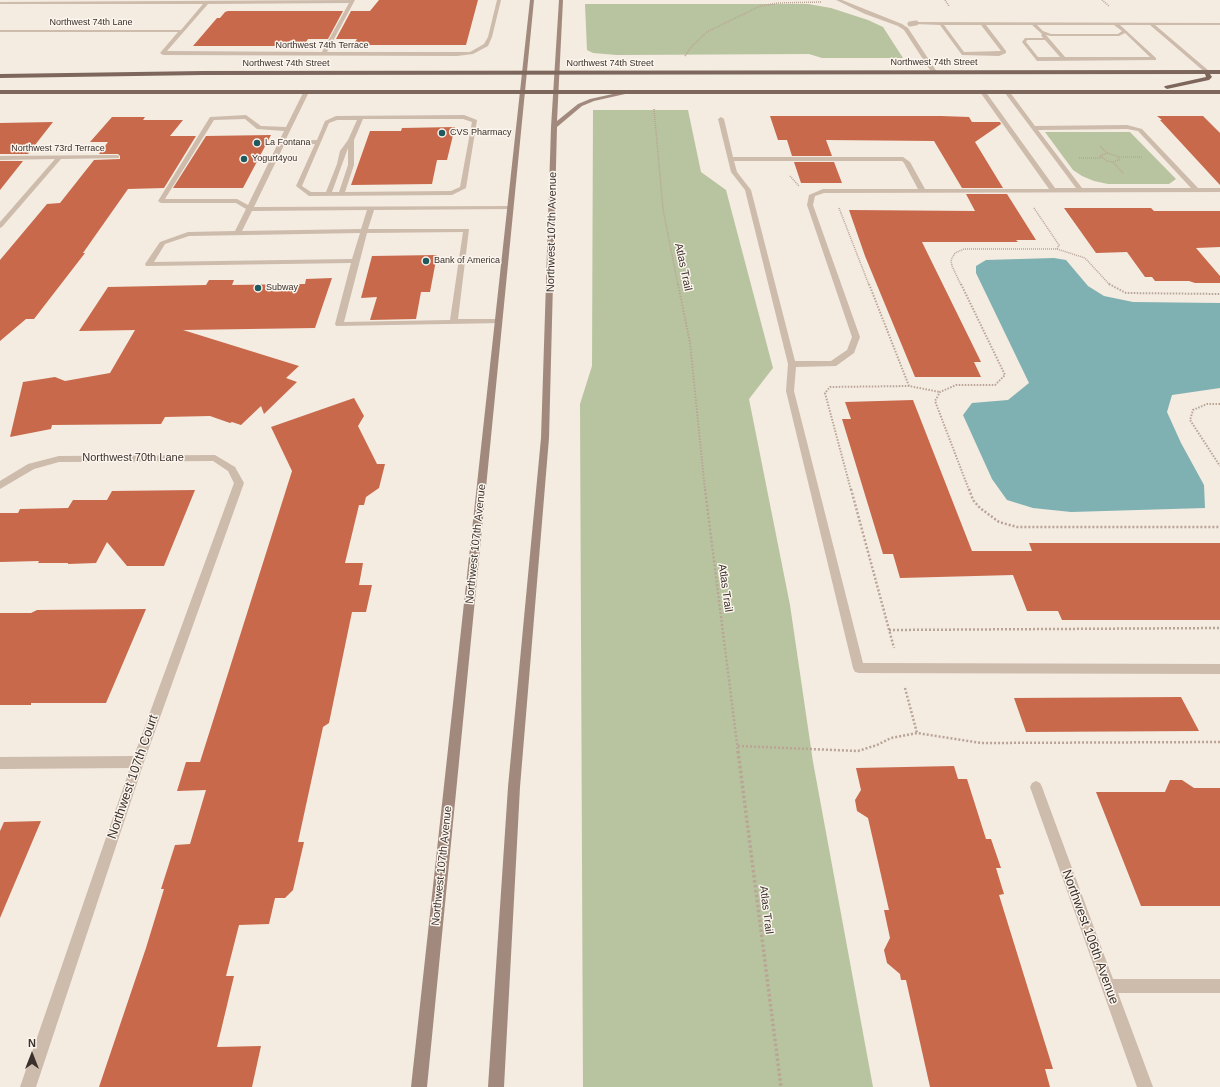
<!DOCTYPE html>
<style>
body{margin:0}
#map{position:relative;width:1220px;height:1087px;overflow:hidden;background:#f4ebe1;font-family:Arial,sans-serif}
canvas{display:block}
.north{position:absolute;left:12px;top:1035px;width:40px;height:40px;-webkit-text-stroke:3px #fbf5ee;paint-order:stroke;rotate:0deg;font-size:11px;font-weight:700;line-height:16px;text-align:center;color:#3b302b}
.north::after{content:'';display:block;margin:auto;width:14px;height:18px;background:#3b302b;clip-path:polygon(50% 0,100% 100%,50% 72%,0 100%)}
</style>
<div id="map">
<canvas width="1220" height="1087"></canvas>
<div class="north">N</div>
</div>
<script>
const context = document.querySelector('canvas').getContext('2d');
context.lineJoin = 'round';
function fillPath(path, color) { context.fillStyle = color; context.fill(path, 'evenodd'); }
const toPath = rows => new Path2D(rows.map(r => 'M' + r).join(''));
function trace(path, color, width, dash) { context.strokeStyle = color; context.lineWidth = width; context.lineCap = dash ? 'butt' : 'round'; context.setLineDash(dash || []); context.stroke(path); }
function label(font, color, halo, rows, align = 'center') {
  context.font = font + ' Arial,sans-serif'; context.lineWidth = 3; context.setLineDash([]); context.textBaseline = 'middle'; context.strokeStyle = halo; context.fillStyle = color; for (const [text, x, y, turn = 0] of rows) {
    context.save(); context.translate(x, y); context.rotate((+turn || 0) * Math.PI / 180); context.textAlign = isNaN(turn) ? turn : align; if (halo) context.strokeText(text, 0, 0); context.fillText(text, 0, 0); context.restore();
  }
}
fillPath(toPath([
 [585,4,808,4,831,8,868,20,883,27,903,58,822,58,809,54,617,55,593,53,587,50],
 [593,110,688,110,701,172,726,190,773,368,749,399,790,605,813,762,873,1087,583,1087,580,404,592,366],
 [1045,132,1130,132,1176,179,1169,184,1108,184,1094,181,1082,176,1073,170]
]), '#b8c4a0');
fillPath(toPath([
 [1054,258,1066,260,1088,286,1104,296,1133,302,1220,303,1220,388,1172,395,1167,412,1181,443,1204,485,1205,508,1071,512,1033,508,1007,500,992,479,963,415,972,403,1008,400,1029,383,976,273,976,266,986,260]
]), '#7fb0b2');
fillPath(toPath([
 [379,0,478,0,466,45,357,45,358,44,354,44,357,39,336,39,351,11,370,11],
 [228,11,343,11,328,39,308,39,304,45,300,46,193,46,217,18,220,18,225,12],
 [770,116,941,116,969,117,972,122,1000,122,1001,124,975,142,1003,188,962,188,934,141,826,140,832,156,792,156,787,140,778,140],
 [1157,116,1203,116,1220,133,1220,185,1160,120,1162,120],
 [112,117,145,117,143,120,183,120,170,136,196,136,164,188,128,189,83,253,85,253,34,319,26,319,0,341,0,260,47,204,60,203,94,160,120,159,120,156,118,154,99,154,108,142,90,142],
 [53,122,28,154,0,154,0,123],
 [455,127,447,160,437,160,432,184,351,185,370,131,401,131,402,128],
 [271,135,243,188,173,188,206,136],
 [0,161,23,161,0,190],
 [794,162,834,162,842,183,801,183],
 [966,194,1007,194,1036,240,1016,240,1018,242,922,242,981,362,974,362,981,377,915,377,865,256,849,210,975,211],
 [1064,208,1151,208,1154,211,1220,211,1220,247,1196,248,1220,276,1220,283,1195,283,1189,281,1155,281,1152,277,1145,277,1127,252,1096,253],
 [437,255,430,292,421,292,416,319,370,320,377,297,361,298,372,256],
 [332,278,315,328,183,330,299,366,286,378,297,382,264,414,261,406,241,425,232,422,230,423,210,416,165,417,161,424,52,425,51,429,10,437,23,382,55,377,65,381,110,373,135,330,79,331,108,287,206,285,209,280,234,280,232,285,305,284,306,279],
 [354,398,364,416,358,426,377,464,385,464,379,488,366,497,364,505,359,505,345,563,363,563,359,585,372,585,366,612,352,612,329,723,323,727,298,842,304,842,293,890,285,898,275,898,269,924,239,925,226,976,234,976,217,1047,261,1046,252,1087,99,1087,146,948,164,889,161,889,175,845,190,844,206,790,177,791,186,762,200,762,292,471,271,427],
 [913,400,972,551,1032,551,1029,543,1220,543,1220,620,1062,620,1058,611,1027,611,1013,575,900,578,893,554,883,554,842,419,851,419,845,402],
 [195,490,164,566,127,566,107,542,96,563,68,564,68,563,38,563,39,561,0,562,0,513,18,513,20,509,68,508,73,500,107,500,112,491],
 [146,609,106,703,31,703,31,705,0,705,0,613,31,613,37,610],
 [1181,697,1199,731,1026,732,1014,698],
 [954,766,958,779,967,779,986,839,991,839,1001,868,996,868,1004,894,999,895,1053,1069,1045,1069,1050,1087,930,1087,906,980,901,980,900,974,887,963,884,950,890,938,884,910,889,910,868,818,857,811,855,800,861,790,856,768],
 [1170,780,1182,780,1194,788,1220,788,1220,906,1141,906,1096,792,1165,792],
 [41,821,0,918,0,831,4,822]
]), '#c8694b');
trace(toPath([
 [945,0,949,6],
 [1102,0,1109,6],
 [685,56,692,46,707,32,760,6,778,3,821,2],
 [654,109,663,209,678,285],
 [1100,146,1107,153],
 [1107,153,1117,156,1119,160,1113,162,1107,161,1100,156,1107,153],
 [1119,157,1142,157],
 [1079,158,1101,158],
 [1113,162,1123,173],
 [790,176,799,186],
 [839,208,869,285],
 [1034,208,1059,245,1057,249],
 [961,285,952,266,951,260,955,253,964,249,1057,249,1085,258,1110,285]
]), '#b9a596', 1.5, [1, 1]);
trace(toPath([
 [678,284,690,343,705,490],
 [869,284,909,386],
 [961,284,1005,375,995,385,956,385,940,392,935,401,969,490],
 [1109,284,1126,293,1220,294],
 [1220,404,1207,404,1193,410,1190,420,1220,466],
 [851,490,825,393,830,387,909,386,940,392]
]), '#b9a596', 2, [1.5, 1.5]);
trace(toPath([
 [705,489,738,752],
 [851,489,894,648],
 [969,489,973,500,980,508,999,522,1017,527,1220,527],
 [889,630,1220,628],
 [905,688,917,733],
 [738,746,858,751,877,745,891,738,917,733,981,743,1220,742]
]), '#b9a596', 2.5, [2, 2]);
trace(toPath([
 [738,751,781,1087]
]), '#b9a596', 3.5, [2.5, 2.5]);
fillPath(toPath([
 [836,0,842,0,902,24,908,28,937,72,936,73,932,73,904,30,898,26,865,14,836,0],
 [916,22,1220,23,1220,25,1155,25,1209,71,1209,73,1207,74,1150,25,1120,25,1156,58,1156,60,1037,61,1022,42,1025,38,1043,38,1041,35,1042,34,1032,25,986,25,1006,51,1006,53,999,56,962,55,940,25,914,24,916,22],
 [944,25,981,25,1001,51,964,52,944,25],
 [1037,25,1114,25,1122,31,1118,34,1051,34,1043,31,1037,25],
 [1125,33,1150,57,1065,57,1046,35,1051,36,1119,36,1125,33],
 [1027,40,1045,40,1060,57,1038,57,1026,42,1027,40],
 [983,90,985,91,1055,188,1076,188,1005,93,1005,91,1009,91,1035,126,1127,125,1142,129,1198,188,1220,188,1220,192,824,193,815,196,813,205,860,337,854,353,836,366,796,367,794,391,863,663,1220,664,1220,674,859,673,855,672,853,668,786,391,788,364,745,190,731,172,718,119,721,117,724,119,733,157,903,157,910,162,925,189,1049,189,980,92,983,90],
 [1127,129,1138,131,1191,188,1082,188,1038,130,1127,129],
 [734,161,902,161,904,163,918,189,823,189,809,195,807,205,852,337,847,350,831,361,795,361,751,190,737,172,734,161],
 [304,91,309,92,285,141,317,140,325,121,336,116,464,115,477,120,466,188,452,195,309,196,296,186,315,144,284,145,254,207,512,206,513,207,510,209,374,210,368,229,469,229,458,319,502,319,502,323,336,326,335,324,351,263,146,266,145,264,160,242,188,232,235,231,246,209,236,203,161,203,158,201,210,117,246,115,261,126,286,127,304,91],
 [245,119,257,129,284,131,248,205,237,199,165,199,214,120,245,119],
 [363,119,463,119,472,122,460,187,451,191,345,192,354,165,354,140,363,119],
 [337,120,357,120,348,140,340,151,337,164,326,192,311,192,302,186,329,123,337,120],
 [348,148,348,165,339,192,332,192,348,148],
 [367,210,361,229,242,231,252,211,367,210],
 [463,232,450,320,344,322,367,233,463,232],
 [360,233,352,259,154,262,165,244,189,236,360,233]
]), '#cdbbac');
fillPath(toPath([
 [355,0,327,52,470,52,484,44,488,37,497,0,501,0,492,37,488,46,473,54,457,56,163,55,160,53,178,32,0,32,0,30,181,30,203,4,0,4,0,2,355,0],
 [349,3,322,52,167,51,208,4,349,3],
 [117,155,119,156,119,158,61,159,2,227,0,228,0,222,55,159,0,160,0,156,117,155],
 [215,455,235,467,244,483,144,762,36,1087,20,1087,130,768,0,769,0,757,134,756,234,483,228,471,213,461,59,462,34,469,0,489,0,481,28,464,59,456,215,455],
 [1036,781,1040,783,1042,787,1113,979,1220,979,1220,993,1118,993,1153,1087,1137,1087,1030,787,1032,783,1036,781]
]), '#cdbbac');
fillPath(toPath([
 [530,0,534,0,427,1087,411,1087,530,0],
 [559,0,563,0,557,121,578,104,590,99,631,90,634,92,594,101,582,106,557,127,549,438,520,787,504,1087,488,1087,508,787,541,438,551,127,559,0]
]), '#a18a7d');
fillPath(toPath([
 [1220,70,1220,74,1210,74,1212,77,1209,80,1167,89,1164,87,1165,86,1206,77,1205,74,203,75,0,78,0,74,203,71,1220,70],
 [0,90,1220,90,1220,94,0,94,0,90]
]), '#7d675c');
trace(toPath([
 [910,24,916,23]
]), '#cdbbac', 5);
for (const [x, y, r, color] of [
 [442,133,4,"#1f5a5e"],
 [257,143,4,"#1f5a5e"],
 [244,159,4,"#1f5a5e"],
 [426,261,4,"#1f5a5e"],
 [258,288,4,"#1f5a5e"]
]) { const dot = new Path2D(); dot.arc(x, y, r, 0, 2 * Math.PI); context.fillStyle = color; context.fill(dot); trace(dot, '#fbf5ee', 1.5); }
label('9px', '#3b302b', '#fbf5ee', [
 ["Northwest 74th Lane",91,23],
 ["Northwest 74th Terrace",322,46],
 ["Northwest 74th Street",934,63],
 ["Northwest 74th Street",286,64],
 ["Northwest 74th Street",610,64],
 ["Northwest 73rd Terrace",58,149]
]);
label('9px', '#3b302b', '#fbf5ee', [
 ["CVS Pharmacy",450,133],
 ["La Fontana",265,143],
 ["Yogurt4you",252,159],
 ["Bank of America",434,261],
 ["Subway",266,288]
], 'left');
label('11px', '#3b302b', '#fbf5ee', [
 ["Northwest 107th Avenue",552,232,-89],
 ["Atlas Trail",683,267,78],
 ["Northwest 70th Lane",133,458],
 ["Northwest 107th Avenue",476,544,-84],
 ["Atlas Trail",725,588,82],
 ["Northwest 107th Avenue",442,866,-84],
 ["Atlas Trail",766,910,83]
]);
label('13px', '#3b302b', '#fbf5ee', [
 ["Northwest 107th Court",133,777,-71],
 ["Northwest 106th Avenue",1090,937,70]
]);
</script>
